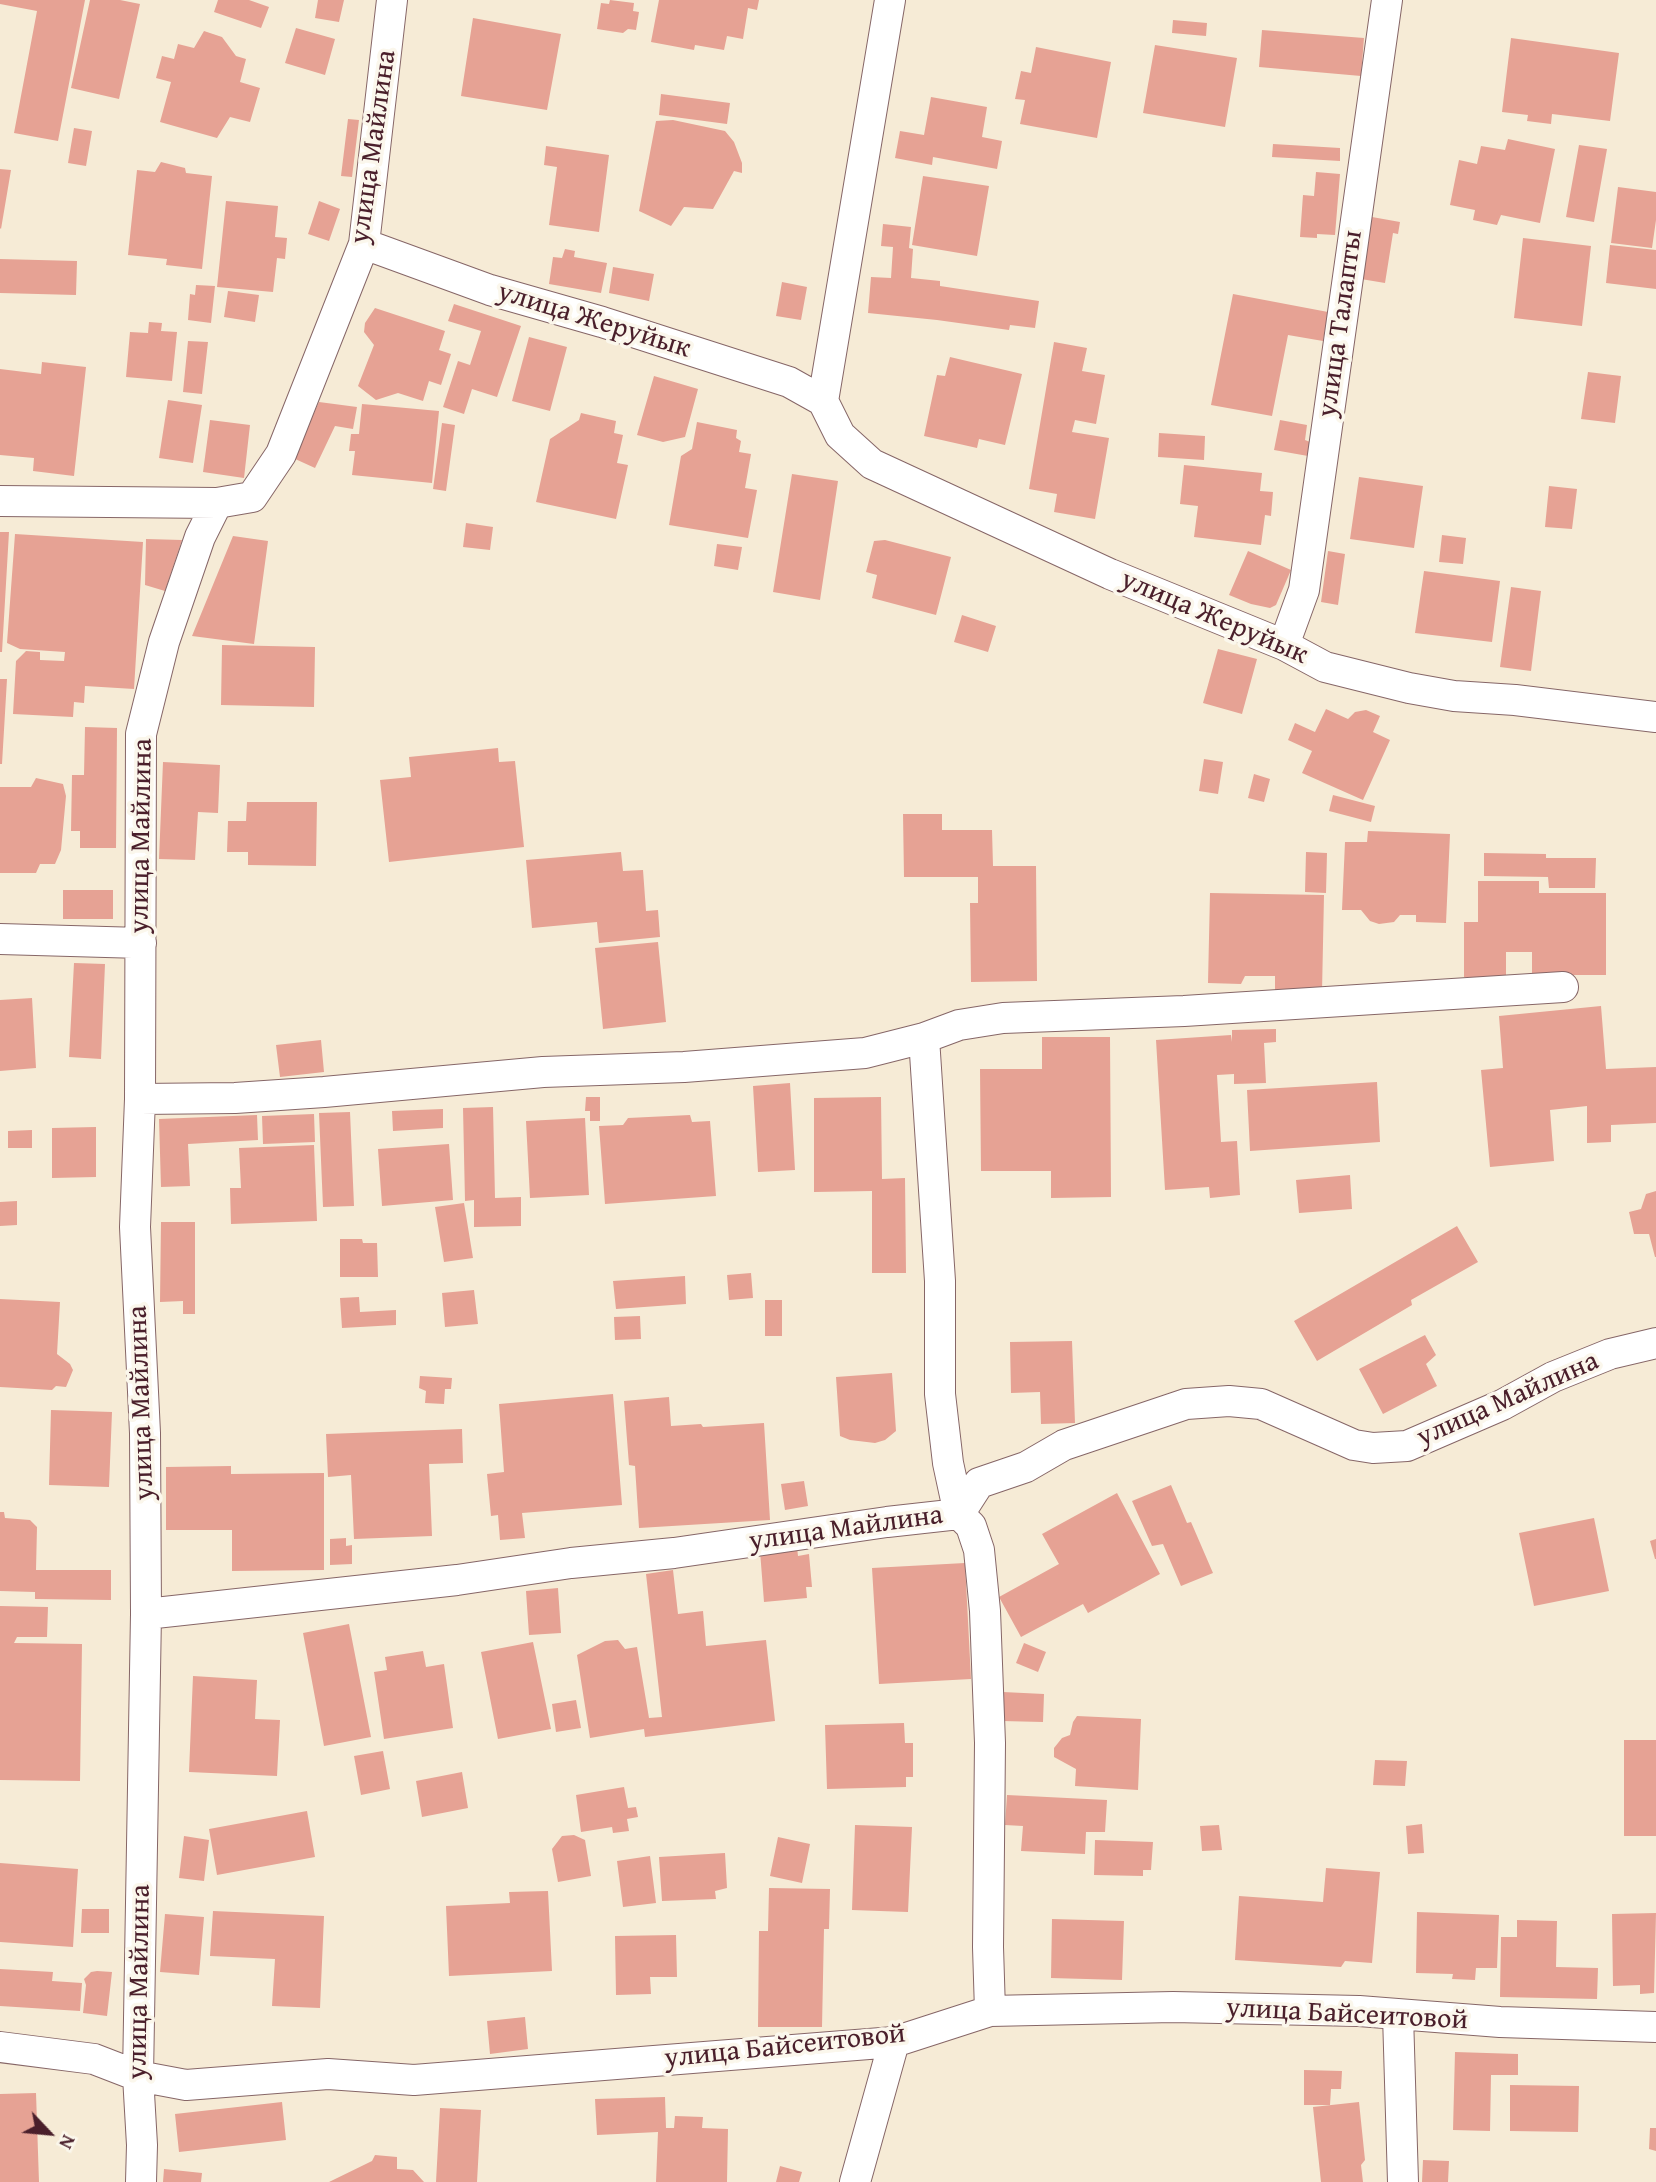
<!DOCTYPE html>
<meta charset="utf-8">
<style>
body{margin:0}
#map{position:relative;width:1656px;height:2182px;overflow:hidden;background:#f6ebd6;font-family:"Gentium Book Plus",serif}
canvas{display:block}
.north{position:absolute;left:14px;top:2098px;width:70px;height:70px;-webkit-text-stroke:5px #fbf7ec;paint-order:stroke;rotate:116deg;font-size:19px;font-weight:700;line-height:28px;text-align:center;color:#4a1f2b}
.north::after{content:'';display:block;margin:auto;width:24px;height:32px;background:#4a1f2b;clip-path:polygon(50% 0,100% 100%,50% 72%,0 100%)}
</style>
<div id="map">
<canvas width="1656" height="2182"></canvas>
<div class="north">N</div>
</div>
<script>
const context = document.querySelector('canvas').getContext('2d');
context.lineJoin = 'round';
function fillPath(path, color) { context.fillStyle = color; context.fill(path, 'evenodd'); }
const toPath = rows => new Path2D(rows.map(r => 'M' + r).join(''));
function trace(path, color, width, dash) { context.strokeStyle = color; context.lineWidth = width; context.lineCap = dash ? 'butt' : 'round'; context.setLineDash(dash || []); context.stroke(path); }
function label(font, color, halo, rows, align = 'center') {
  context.font = font + ' "Gentium Book Plus",serif'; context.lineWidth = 7; context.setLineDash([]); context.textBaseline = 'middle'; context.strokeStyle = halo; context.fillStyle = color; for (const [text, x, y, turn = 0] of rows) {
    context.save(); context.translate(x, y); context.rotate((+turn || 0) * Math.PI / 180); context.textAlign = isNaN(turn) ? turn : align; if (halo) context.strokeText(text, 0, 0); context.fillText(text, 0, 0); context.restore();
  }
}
fillPath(toPath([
 [0,0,85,0,58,141,14,133,37,11,0,4],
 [90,0,120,0,140,4,119,99,71,88],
 [218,0,249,0,269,7,261,28,214,12],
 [318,0,344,0,339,22,315,18],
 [610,0,634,3,633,11,639,12,636,30,628,29,623,33,597,29,601,3,609,4],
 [659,0,759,0,757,10,748,8,743,39,727,36,724,50,695,45,694,50,651,42],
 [473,18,561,34,547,110,461,96],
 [1173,20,1207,23,1206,36,1172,33],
 [296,28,335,39,325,75,285,63],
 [1262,30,1364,38,1361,76,1259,67],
 [204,31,222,37,236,56,246,59,240,82,260,88,250,122,230,117,217,138,160,122,171,82,156,78,162,56,174,59,178,44,194,48],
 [1511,38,1619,53,1610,121,1552,114,1551,124,1527,121,1528,115,1502,112],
 [1155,45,1237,58,1225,127,1143,113],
 [1036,47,1111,62,1097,138,1020,124,1025,100,1015,99,1021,71,1031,73],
 [661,94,730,103,727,124,659,115],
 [931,97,987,107,982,137,1002,141,997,169,933,157,932,165,895,158,900,131,924,135],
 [348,119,359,120,352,177,341,176],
 [673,120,725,131,734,142,742,163,742,173,734,171,713,209,684,207,671,226,639,211,656,121],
 [74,128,92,131,86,166,68,163],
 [1508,139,1555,149,1540,223,1501,215,1497,225,1473,220,1475,210,1450,205,1459,160,1477,164,1481,146,1505,150],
 [1273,144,1340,148,1340,161,1272,157],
 [1579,145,1607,149,1594,222,1566,217],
 [546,146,609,155,599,232,549,225,557,167,544,165],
 [161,162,185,168,186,173,212,176,202,269,166,265,167,259,128,255,137,170,155,172],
 [0,169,11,170,1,229,0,228],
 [1316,172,1340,174,1335,235,1317,234,1317,238,1300,237,1303,195,1314,196],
 [923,176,989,186,977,256,912,245],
 [1618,187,1656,192,1656,220,1652,248,1611,243],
 [226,201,278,206,275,237,287,238,285,259,277,258,273,292,217,287],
 [319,201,340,209,329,241,308,234],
 [1372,217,1400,222,1398,234,1393,233,1385,283,1361,279],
 [883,224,911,227,909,248,913,249,911,278,940,281,940,286,1039,301,1035,328,1010,325,1009,330,937,320,868,313,871,277,891,278,893,247,881,246],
 [1523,238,1591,246,1582,326,1514,318],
 [1610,245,1656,250,1656,289,1606,283],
 [565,249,575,251,574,257,607,263,601,293,549,284,553,257,562,258],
 [0,259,77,261,76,295,0,293],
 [613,267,654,274,649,301,609,293],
 [782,282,807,287,801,320,776,316],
 [196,285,215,286,211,323,188,320,190,294,195,295],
 [228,291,259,295,255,322,224,317],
 [1233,294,1328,312,1323,341,1288,335,1272,416,1211,405],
 [454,304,521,326,497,397,472,389,464,414,443,407,458,361,470,365,481,331,448,321],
 [375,308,445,331,439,350,451,354,441,385,429,381,423,401,398,393,376,400,358,386,374,345,364,332,365,323],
 [149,322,162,323,161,331,177,332,172,381,126,377,130,332,148,333],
 [529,337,567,347,550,411,512,401],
 [188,341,208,342,202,394,183,392],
 [1054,342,1087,348,1082,371,1105,375,1096,424,1075,420,1072,432,1109,438,1095,519,1054,512,1057,494,1029,489],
 [950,357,1022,374,1005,445,979,439,977,448,924,436,937,375,945,376],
 [42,362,86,367,74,476,33,471,34,458,0,455,0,369,41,374],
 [1588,372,1621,376,1615,423,1581,419],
 [654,376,698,389,685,437,663,442,637,435],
 [168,400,202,405,193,463,159,458],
 [319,402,357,407,353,429,335,426,315,468,293,458],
 [362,404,439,411,432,483,352,475,355,451,349,451,351,434,359,434],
 [581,413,616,421,614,433,623,435,617,463,628,465,616,519,536,502,550,439,579,420],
 [210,420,250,425,244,478,203,472],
 [1280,420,1307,425,1305,440,1310,442,1308,456,1274,450],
 [697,422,737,430,736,438,741,441,739,452,751,454,745,488,757,490,748,538,669,525,681,456,692,449],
 [442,423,455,425,446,491,433,489],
 [1159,433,1205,436,1204,460,1158,457],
 [1184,465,1262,473,1260,491,1273,492,1271,516,1265,515,1261,545,1194,537,1198,506,1180,504],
 [792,474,838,481,820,600,773,592],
 [1359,477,1423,486,1414,548,1350,539],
 [1549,486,1577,489,1572,529,1545,527],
 [466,523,493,527,490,550,463,547],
 [0,532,9,532,2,652,0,652],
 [15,534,143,542,134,689,85,686,84,703,74,702,73,717,13,714,16,661,26,651,40,652,40,660,64,661,65,652,20,649,7,643],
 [1442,535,1466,538,1463,564,1439,562],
 [233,536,268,541,254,644,192,636],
 [146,539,182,540,165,591,145,585],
 [885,540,951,557,936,615,872,598,877,575,866,572,874,541],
 [717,544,742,547,738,570,714,566],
 [1248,551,1291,570,1276,605,1270,608,1251,604,1229,595],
 [1328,551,1345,554,1338,605,1321,602],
 [1424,571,1500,581,1492,642,1415,633],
 [1511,587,1541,591,1531,671,1500,667],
 [962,615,996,626,988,652,954,642],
 [222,645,315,647,314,707,221,705],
 [1218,649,1257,659,1242,714,1203,703],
 [0,679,7,679,2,764,0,764],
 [1326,709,1348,719,1355,712,1366,710,1380,716,1373,732,1390,740,1363,800,1302,773,1312,751,1288,740,1295,723,1315,732],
 [85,727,117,728,116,848,80,848,80,831,71,831,72,775,84,775],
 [498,748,499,762,515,761,524,847,389,862,380,780,411,777,409,757],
 [1204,759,1223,762,1218,794,1199,791],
 [163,762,220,765,218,813,198,812,195,860,159,859],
 [1254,774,1270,779,1264,802,1248,798],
 [36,778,63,784,66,796,61,850,55,864,40,864,36,873,0,873,0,787,31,787],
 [1333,795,1375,806,1371,822,1329,811],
 [247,802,317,802,316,866,248,865,248,852,227,852,228,821,246,821],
 [903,814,942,814,942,830,992,830,993,866,1036,866,1037,981,971,982,970,903,978,903,978,877,904,877],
 [1368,831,1450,834,1446,923,1416,922,1416,915,1400,915,1394,922,1379,924,1370,921,1361,910,1342,910,1345,842,1367,842],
 [621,852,623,871,643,870,646,911,658,910,660,937,599,943,597,922,532,928,526,860],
 [1306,852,1327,853,1326,893,1305,892],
 [1484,853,1546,854,1546,858,1596,858,1595,888,1549,888,1548,877,1484,876],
 [1478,881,1539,881,1539,893,1606,893,1606,975,1532,975,1532,952,1506,952,1506,977,1464,977,1464,922,1478,922],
 [63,890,113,890,113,919,63,919],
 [1210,893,1324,895,1322,992,1275,991,1275,976,1245,976,1241,984,1208,983],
 [658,942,666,1022,603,1029,595,948],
 [74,963,105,964,101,1059,69,1057],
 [32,998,36,1068,0,1071,0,1000],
 [1601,1006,1606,1069,1656,1067,1656,1123,1611,1125,1611,1142,1587,1143,1587,1106,1550,1110,1554,1161,1490,1167,1481,1070,1503,1068,1499,1016],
 [1276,1029,1276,1042,1264,1043,1266,1083,1234,1084,1234,1074,1217,1075,1221,1142,1237,1141,1240,1195,1210,1198,1209,1187,1165,1190,1156,1040,1231,1035,1232,1042,1232,1030],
 [1042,1037,1110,1037,1111,1197,1051,1198,1051,1171,981,1171,980,1069,1042,1069],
 [321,1040,324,1072,280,1077,276,1045],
 [1377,1082,1380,1142,1250,1151,1247,1090],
 [790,1083,795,1170,758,1172,753,1086],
 [586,1097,600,1097,600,1121,590,1121,590,1111,585,1111],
 [881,1097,882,1179,905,1178,906,1273,872,1273,872,1191,814,1192,814,1098],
 [493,1107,495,1198,521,1197,521,1226,474,1227,474,1200,465,1201,463,1108],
 [443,1109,443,1128,393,1131,392,1111],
 [350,1112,354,1206,323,1207,319,1113],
 [314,1114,315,1142,263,1144,262,1116],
 [257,1115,258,1140,188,1144,190,1186,161,1187,159,1119],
 [690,1115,692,1122,710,1121,716,1196,605,1204,599,1126,623,1125,628,1118],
 [585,1118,589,1195,530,1198,526,1121],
 [96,1127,96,1177,52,1178,52,1128],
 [32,1130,32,1148,8,1148,8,1131],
 [449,1144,453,1200,382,1206,378,1149],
 [314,1145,317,1221,231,1224,230,1188,241,1188,239,1148],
 [1350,1175,1352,1209,1299,1213,1296,1180],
 [1656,1191,1656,1257,1655,1257,1649,1234,1634,1234,1629,1212,1641,1209,1646,1194],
 [17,1201,17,1225,0,1226,0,1202],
 [464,1203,473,1258,444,1262,435,1207],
 [161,1222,195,1222,195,1314,183,1314,183,1301,160,1302],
 [1457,1226,1478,1262,1411,1300,1412,1305,1317,1361,1294,1321],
 [340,1239,362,1239,363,1243,377,1243,378,1277,340,1277],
 [751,1273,753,1298,729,1300,727,1275],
 [685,1276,686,1304,616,1309,613,1281],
 [474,1290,478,1324,445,1327,442,1293],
 [359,1297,360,1312,396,1310,396,1325,342,1328,340,1298],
 [0,1299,60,1302,57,1354,70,1364,73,1370,66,1387,56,1386,52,1390,0,1387],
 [765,1300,782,1300,782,1336,765,1336],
 [640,1316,641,1339,615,1340,614,1317],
 [1425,1335,1436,1355,1426,1364,1437,1386,1383,1414,1359,1369],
 [1072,1341,1075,1423,1041,1424,1040,1392,1011,1393,1010,1342],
 [892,1373,896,1431,885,1440,875,1443,850,1440,840,1436,836,1377],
 [420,1376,452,1378,451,1389,445,1389,444,1404,425,1403,426,1391,419,1388],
 [613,1394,622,1505,522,1513,525,1538,500,1540,498,1515,491,1516,487,1474,504,1472,499,1404],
 [669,1397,671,1426,701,1424,703,1427,764,1423,770,1520,639,1528,635,1466,629,1465,624,1401],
 [51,1410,112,1412,109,1487,49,1485],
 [462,1429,463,1463,429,1464,432,1536,354,1539,351,1475,328,1477,326,1434],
 [231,1466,231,1474,324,1473,324,1570,232,1571,232,1530,166,1530,166,1467],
 [804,1481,808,1506,785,1510,781,1484],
 [1171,1485,1187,1523,1191,1522,1213,1573,1181,1586,1163,1544,1152,1546,1132,1501],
 [1117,1493,1160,1574,1088,1613,1083,1604,1021,1637,999,1597,1059,1564,1042,1534],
 [0,1512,4,1512,5,1518,30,1520,37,1527,36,1570,111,1570,111,1600,35,1599,35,1592,0,1591],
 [1594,1518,1609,1591,1534,1606,1519,1533],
 [346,1538,346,1546,352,1545,352,1564,330,1565,330,1539],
 [1656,1539,1656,1559,1655,1559,1650,1541],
 [797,1547,798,1556,809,1554,812,1587,806,1587,807,1598,764,1602,760,1551],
 [965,1563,971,1679,879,1684,872,1568],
 [673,1570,678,1614,703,1611,706,1646,766,1640,775,1721,645,1737,644,1729,590,1738,577,1655,605,1641,618,1640,625,1649,637,1647,649,1718,662,1717,646,1574],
 [558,1588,561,1633,529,1635,526,1591],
 [0,1606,48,1607,47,1637,17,1637,14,1643,82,1644,80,1781,0,1780],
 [349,1624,371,1737,324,1746,303,1633],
 [533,1642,551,1729,498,1739,481,1652],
 [1024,1643,1046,1652,1038,1672,1016,1663],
 [423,1651,426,1667,444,1664,453,1728,384,1739,374,1672,387,1670,385,1657],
 [193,1676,257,1680,255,1719,280,1720,277,1776,189,1772],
 [1003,1692,1044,1694,1043,1722,1002,1721],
 [576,1700,581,1728,556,1732,552,1704],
 [1077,1716,1141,1719,1138,1790,1075,1786,1076,1769,1054,1757,1054,1748,1062,1738,1070,1735,1073,1722],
 [904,1723,905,1743,913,1743,913,1777,906,1777,906,1787,827,1789,825,1725],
 [1624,1740,1656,1740,1656,1836,1624,1836],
 [383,1751,390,1789,361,1795,354,1756],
 [1375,1760,1407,1761,1405,1786,1373,1785],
 [462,1772,468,1808,422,1817,416,1781],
 [624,1787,628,1808,636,1807,638,1817,627,1819,629,1831,613,1833,612,1827,581,1832,576,1795],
 [1007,1795,1107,1800,1105,1832,1086,1832,1085,1854,1021,1851,1023,1826,1005,1825],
 [307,1811,315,1857,217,1875,209,1829],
 [1422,1824,1424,1853,1408,1854,1406,1826],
 [855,1825,912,1827,908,1912,852,1910],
 [1219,1825,1222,1850,1202,1851,1200,1826],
 [574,1835,585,1840,591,1876,558,1882,552,1849,562,1836],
 [184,1836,209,1840,204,1881,179,1878],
 [778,1837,810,1844,802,1883,770,1876],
 [1095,1840,1153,1842,1151,1870,1143,1870,1143,1876,1094,1875],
 [725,1853,727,1888,715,1891,716,1899,662,1901,659,1857],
 [650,1856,656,1903,623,1907,617,1861],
 [0,1863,78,1869,73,1947,0,1942],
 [1326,1868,1380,1872,1372,1963,1345,1961,1341,1967,1235,1960,1239,1896,1323,1902],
 [769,1888,830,1889,829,1929,824,1929,822,2027,758,2027,759,1931,768,1931],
 [548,1891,552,1971,449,1976,446,1906,510,1903,509,1892],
 [82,1909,109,1909,109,1933,81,1933],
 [213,1911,324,1916,320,2008,272,2006,275,1959,210,1956],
 [1417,1912,1499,1915,1497,1968,1476,1968,1475,1980,1452,1979,1453,1974,1416,1973],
 [1656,1913,1654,1993,1640,1994,1640,1985,1613,1986,1612,1914],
 [165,1914,204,1917,199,1975,160,1972],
 [1052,1919,1124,1921,1122,1980,1051,1978],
 [1517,1920,1557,1921,1556,1967,1598,1968,1597,1999,1500,1997,1501,1937,1517,1937],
 [676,1935,677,1977,650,1977,651,1994,616,1995,615,1936],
 [0,1969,53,1972,52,1981,82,1983,80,2011,0,2006],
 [97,1971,112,1972,107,2016,83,2013,86,1985,84,1979,91,1972],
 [525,2017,528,2049,490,2054,487,2021],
 [1455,2052,1518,2054,1518,2075,1491,2075,1490,2131,1453,2130],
 [1304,2070,1342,2071,1341,2089,1331,2089,1330,2105,1304,2105],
 [1510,2085,1579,2086,1578,2132,1510,2131],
 [36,2093,39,2182,0,2182,0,2094],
 [665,2097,666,2128,674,2128,675,2116,703,2117,702,2128,728,2129,727,2182,656,2182,658,2132,597,2135,595,2099],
 [282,2102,286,2140,179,2152,175,2114],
 [1359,2102,1365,2160,1361,2165,1363,2182,1321,2182,1313,2107],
 [440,2108,481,2110,477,2182,436,2182],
 [1650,2128,1656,2128,1656,2151,1649,2149],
 [375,2155,397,2157,397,2169,413,2170,424,2182,329,2182,372,2161],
 [1423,2160,1449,2161,1448,2182,1422,2182],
 [780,2166,802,2172,799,2182,776,2182],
 [164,2169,202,2173,201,2182,163,2182]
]), '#e6a294');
const street = toPath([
 [364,244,490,290,602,322,789,382,823,401,840,435,872,464,1110,574,1284,645,1325,667,1409,688,1454,696,1515,700,1656,717],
 [823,401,890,0],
 [0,501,217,503],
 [1284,645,1304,590,1387,0],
 [0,939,141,943],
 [924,1038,940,1281,940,1394,948,1463,959,1514,971,1526,979,1550,985,1611,990,1743,988,1947,990,2011],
 [140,1099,235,1098,324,1092,543,1072,684,1067,865,1053,924,1038,959,1025,1003,1018,1184,1011,1563,987],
 [146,1614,457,1580,571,1563,674,1553,887,1522,959,1514,979,1483,1026,1467,1064,1445,1186,1404,1229,1401,1261,1404,1354,1445,1373,1448,1407,1446,1502,1405,1553,1377,1610,1354,1656,1343],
 [1398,2015,1403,2182],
 [0,2047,94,2059,138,2076,186,2085,328,2074,414,2080,894,2042,990,2011,1173,2007,1359,2011,1500,2022,1656,2027],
 [141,2182,142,2145,138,2076,146,1614,145,1433,135,1227,140,1099,141,734,164,642,200,537,217,503,252,497,281,454,364,244,392,0],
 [855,2182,894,2042]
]);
trace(street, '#866667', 32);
trace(street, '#fff', 30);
label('28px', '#4a1f2b', '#fbf7ec', [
 ["улица Майлина",374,147,-82],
 ["улица Жеруйык",594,321,17],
 ["улица Талапты",1341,324,-82],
 ["улица Жеруйык",1214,618,23],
 ["улица Майлина",142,836,-89],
 ["улица Майлина",1508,1400,-24],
 ["улица Майлина",142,1403,-92],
 ["улица Майлина",846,1529,-8],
 ["улица Майлина",140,1982,-89],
 ["улица Байсеитовой",1347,2015,3],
 ["улица Байсеитовой",785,2047,-6]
]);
</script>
